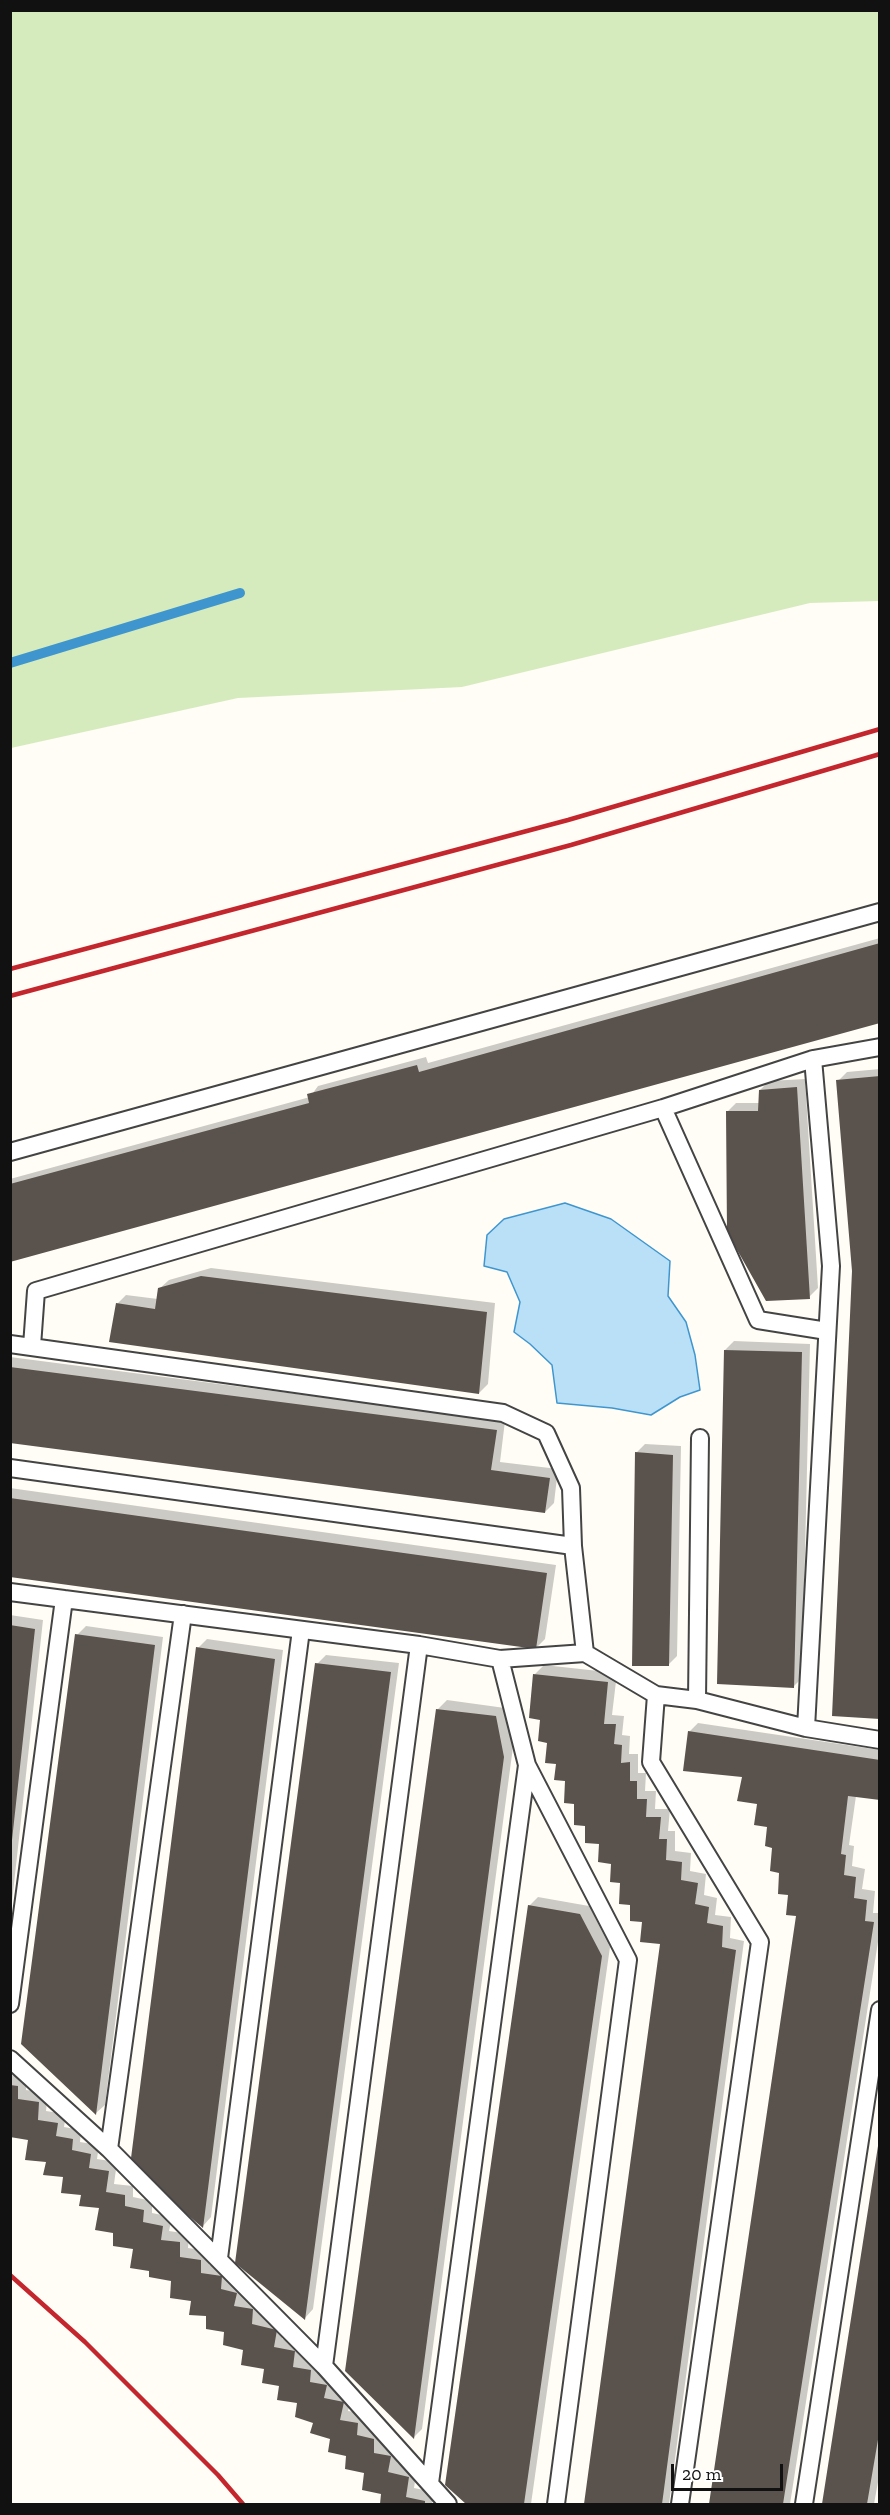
<!DOCTYPE html>
<style>
body{margin:0}
#map{position:relative;width:890px;height:2515px;overflow:hidden;background:#fffdf5;font-family:"Zilla Slab",serif}
canvas{display:block}
.frame{position:absolute;inset:0;border:12px solid #111;pointer-events:none}
.scale{position:absolute;left:671px;top:2464px;width:112px;height:27px;box-sizing:border-box;border:3px solid #111;border-top:0;padding-left:8px;font-size:18px;line-height:21px;white-space:nowrap;color:#111;-webkit-text-stroke:4px #fff;paint-order:stroke}
</style>
<div id="map">
<canvas width="890" height="2515"></canvas>
<div class="frame"></div>
<div class="scale">20 m</div>
</div>
<script>
const context = document.querySelector('canvas').getContext('2d');
context.lineJoin = 'round';
function fillPath(path, color) { context.fillStyle = color; context.fill(path, 'evenodd'); }
const toPath = rows => new Path2D(rows.map(r => 'M' + r).join(''));
function trace(path, color, width, dash) { context.strokeStyle = color; context.lineWidth = width; context.lineCap = dash ? 'butt' : 'round'; context.setLineDash(dash || []); context.stroke(path); }
fillPath(toPath([
 [10,11,879,11,879,601,810,603,462,687,238,698,11,748]
]), '#d5ebbd');
const water = toPath([
 [565,1203,611,1219,670,1261,668,1296,686,1322,695,1355,700,1390,680,1397,651,1415,612,1408,557,1403,552,1365,530,1344,514,1332,520,1302,507,1272,484,1266,487,1235,504,1219,565,1203]
]);
fillPath(water, '#b9e0f7');
trace(water, '#3f96cf', 1.5);
fillPath(toPath([
 [880,938,880,1021,10,1261,10,1179,310,1097,318,1086,426,1057,428,1063],
 [880,1069,880,1717,853,1271,838,1081,847,1072],
 [805,1079,818,1288,809,1297,727,1112,736,1103,760,1103,760,1090,769,1081],
 [211,1268,495,1303,488,1384,479,1393,117,1304,126,1295,158,1299,159,1289,169,1280],
 [734,1341,810,1344,802,1678,793,1687,725,1350],
 [10,1357,505,1421,500,1462,558,1469,554,1503,545,1512,10,1442],
 [645,1444,681,1446,677,1656,668,1665,636,1453],
 [10,1488,556,1565,545,1639,536,1648,10,1575],
 [10,1615,43,1620,10,1920],
 [86,1626,163,1637,105,2105,96,2113,77,1635],
 [207,1639,283,1650,211,2217,203,2226,198,1648],
 [326,1655,399,1663,313,2309,305,2318,317,1664],
 [544,1665,617,1673,612,1715,624,1716,622,1735,630,1736,629,1754,638,1754,638,1773,646,1773,645,1791,656,1791,655,1809,670,1809,668,1831,675,1831,675,1851,691,1853,690,1871,706,1874,704,1895,717,1898,715,1915,731,1917,730,1938,744,1941,669,2504,586,2504,662,1942,632,1903,613,1863,586,1824,557,1763,541,1718,535,1674],
 [447,1700,505,1708,513,1747,422,2429,414,2437,438,1709],
 [698,1723,880,1750,880,1799,856,1796,849,1845,854,1846,852,1866,865,1869,862,1889,875,1891,873,1913,880,1913,880,1929,790,2504,710,2504,798,1915,781,1871,769,1826,759,1803,743,1776,689,1732],
 [538,1897,589,1906,610,1947,531,2504,468,2504,447,2484,529,1906],
 [10,2075,26,2077,26,2090,48,2093,46,2111,66,2114,64,2127,81,2130,80,2142,99,2145,97,2159,117,2162,114,2184,133,2186,133,2197,152,2201,152,2213,172,2217,169,2231,189,2234,188,2248,209,2251,209,2265,230,2267,245,2284,243,2297,261,2300,260,2315,285,2321,282,2339,304,2343,302,2358,319,2361,318,2373,335,2377,333,2390,352,2394,348,2411,367,2414,366,2427,383,2430,382,2444,399,2448,397,2463,417,2468,414,2488,434,2492,432,2504,381,2504,383,2493,366,2472,314,2422,299,2402,265,2368,173,2280,151,2269,135,2248,115,2232,100,2207,83,2194,48,2161,30,2138,10,2136],
 [880,2147,880,2471,874,2504,824,2504]
]), '#0003');
trace(toPath([
 [10,663,240,593]
]), '#3f96cf', 10);
fillPath(toPath([
 [880,943,880,1023,10,1262,10,1184,309,1103,307,1094,417,1065,419,1072],
 [880,1076,880,1719,832,1716,852,1271,836,1080],
 [797,1087,810,1299,766,1301,727,1232,726,1111,758,1111,759,1090],
 [201,1276,487,1312,479,1394,109,1342,116,1303,155,1309,158,1288],
 [724,1350,802,1352,794,1688,717,1684],
 [10,1367,497,1430,491,1470,550,1478,545,1513,10,1443],
 [635,1452,673,1455,669,1666,632,1666],
 [10,1498,547,1573,536,1649,10,1577],
 [10,1625,35,1629,12,1840,10,1840],
 [75,1634,155,1645,96,2115,21,2044],
 [196,1647,275,1659,203,2228,130,2166],
 [315,1663,391,1672,305,2320,235,2263],
 [533,1674,608,1682,604,1724,616,1724,614,1744,622,1745,621,1763,630,1762,630,1781,637,1781,637,1799,647,1799,646,1817,661,1817,659,1839,667,1839,666,1860,682,1862,681,1880,698,1883,695,1904,709,1907,707,1923,723,1926,722,1947,736,1950,662,2504,584,2504,660,1944,640,1942,642,1922,630,1921,630,1905,619,1904,620,1883,610,1882,611,1864,598,1862,599,1844,585,1843,585,1826,574,1825,574,1804,564,1803,565,1781,554,1780,556,1764,545,1763,547,1743,538,1741,540,1720,529,1718],
 [436,1709,496,1716,504,1757,414,2439,345,2371],
 [688,1731,880,1760,880,1800,848,1796,841,1854,846,1855,844,1875,856,1877,854,1898,867,1900,865,1921,874,1922,783,2504,709,2504,796,1916,786,1915,788,1895,778,1894,779,1873,770,1871,772,1848,765,1846,767,1827,754,1825,757,1804,737,1801,742,1777,683,1771],
 [528,1905,580,1914,602,1956,524,2504,466,2504,445,2485],
 [10,2085,18,2086,18,2099,39,2102,38,2120,58,2123,56,2136,73,2139,72,2150,91,2154,89,2168,109,2171,106,2192,125,2195,125,2206,144,2210,143,2222,163,2226,161,2240,180,2242,180,2257,201,2260,201,2273,222,2276,221,2289,237,2293,234,2306,253,2309,252,2324,277,2330,274,2347,295,2351,293,2367,311,2370,310,2382,327,2385,324,2398,344,2402,340,2420,358,2423,357,2435,374,2439,374,2453,391,2456,388,2472,409,2477,406,2497,425,2501,425,2504,380,2504,381,2494,362,2490,364,2473,345,2469,346,2456,328,2452,330,2439,310,2433,313,2423,295,2417,297,2403,277,2400,279,2386,262,2383,264,2369,241,2365,243,2350,223,2345,224,2332,206,2329,206,2316,189,2315,191,2301,170,2298,171,2281,149,2277,149,2271,130,2268,133,2249,113,2246,113,2233,95,2230,99,2208,79,2206,81,2195,61,2193,63,2177,43,2175,46,2162,25,2160,28,2140,10,2137],
 [878,2146,880,2428,867,2504,822,2504]
]), '#5a524d');
const lane = toPath([
 [663,1108,758,1320,827,1331],
 [10,1152,880,912],
 [10,1344,503,1413,546,1433,571,1488,573,1546,585,1653],
 [32,1346,36,1291,663,1108,813,1059,880,1047],
 [10,1468,573,1546],
 [10,1592,419,1645,500,1659,585,1653,656,1695,697,1700,806,1728,880,1740],
 [419,1645,324,2366,448,2504],
 [500,1659,527,1765,628,1960,556,2504],
 [656,1695,651,1762,760,1942,680,2504],
 [697,1700,700,1438],
 [806,1728,831,1266,813,1059],
 [10,2004,64,1599],
 [10,2059,109,2149,324,2366],
 [109,2149,183,1614],
 [219,2258,301,1630],
 [430,2483,527,1765],
 [804,2504,880,2010]
]);
trace(lane, '#444', 20);
trace(lane, '#fff', 16);
trace(toPath([
 [10,969,568,820,880,729],
 [10,996,571,845,880,754],
 [10,2275,85,2342,218,2475,243,2504]
]), '#c4262e', 4.5);
</script>
